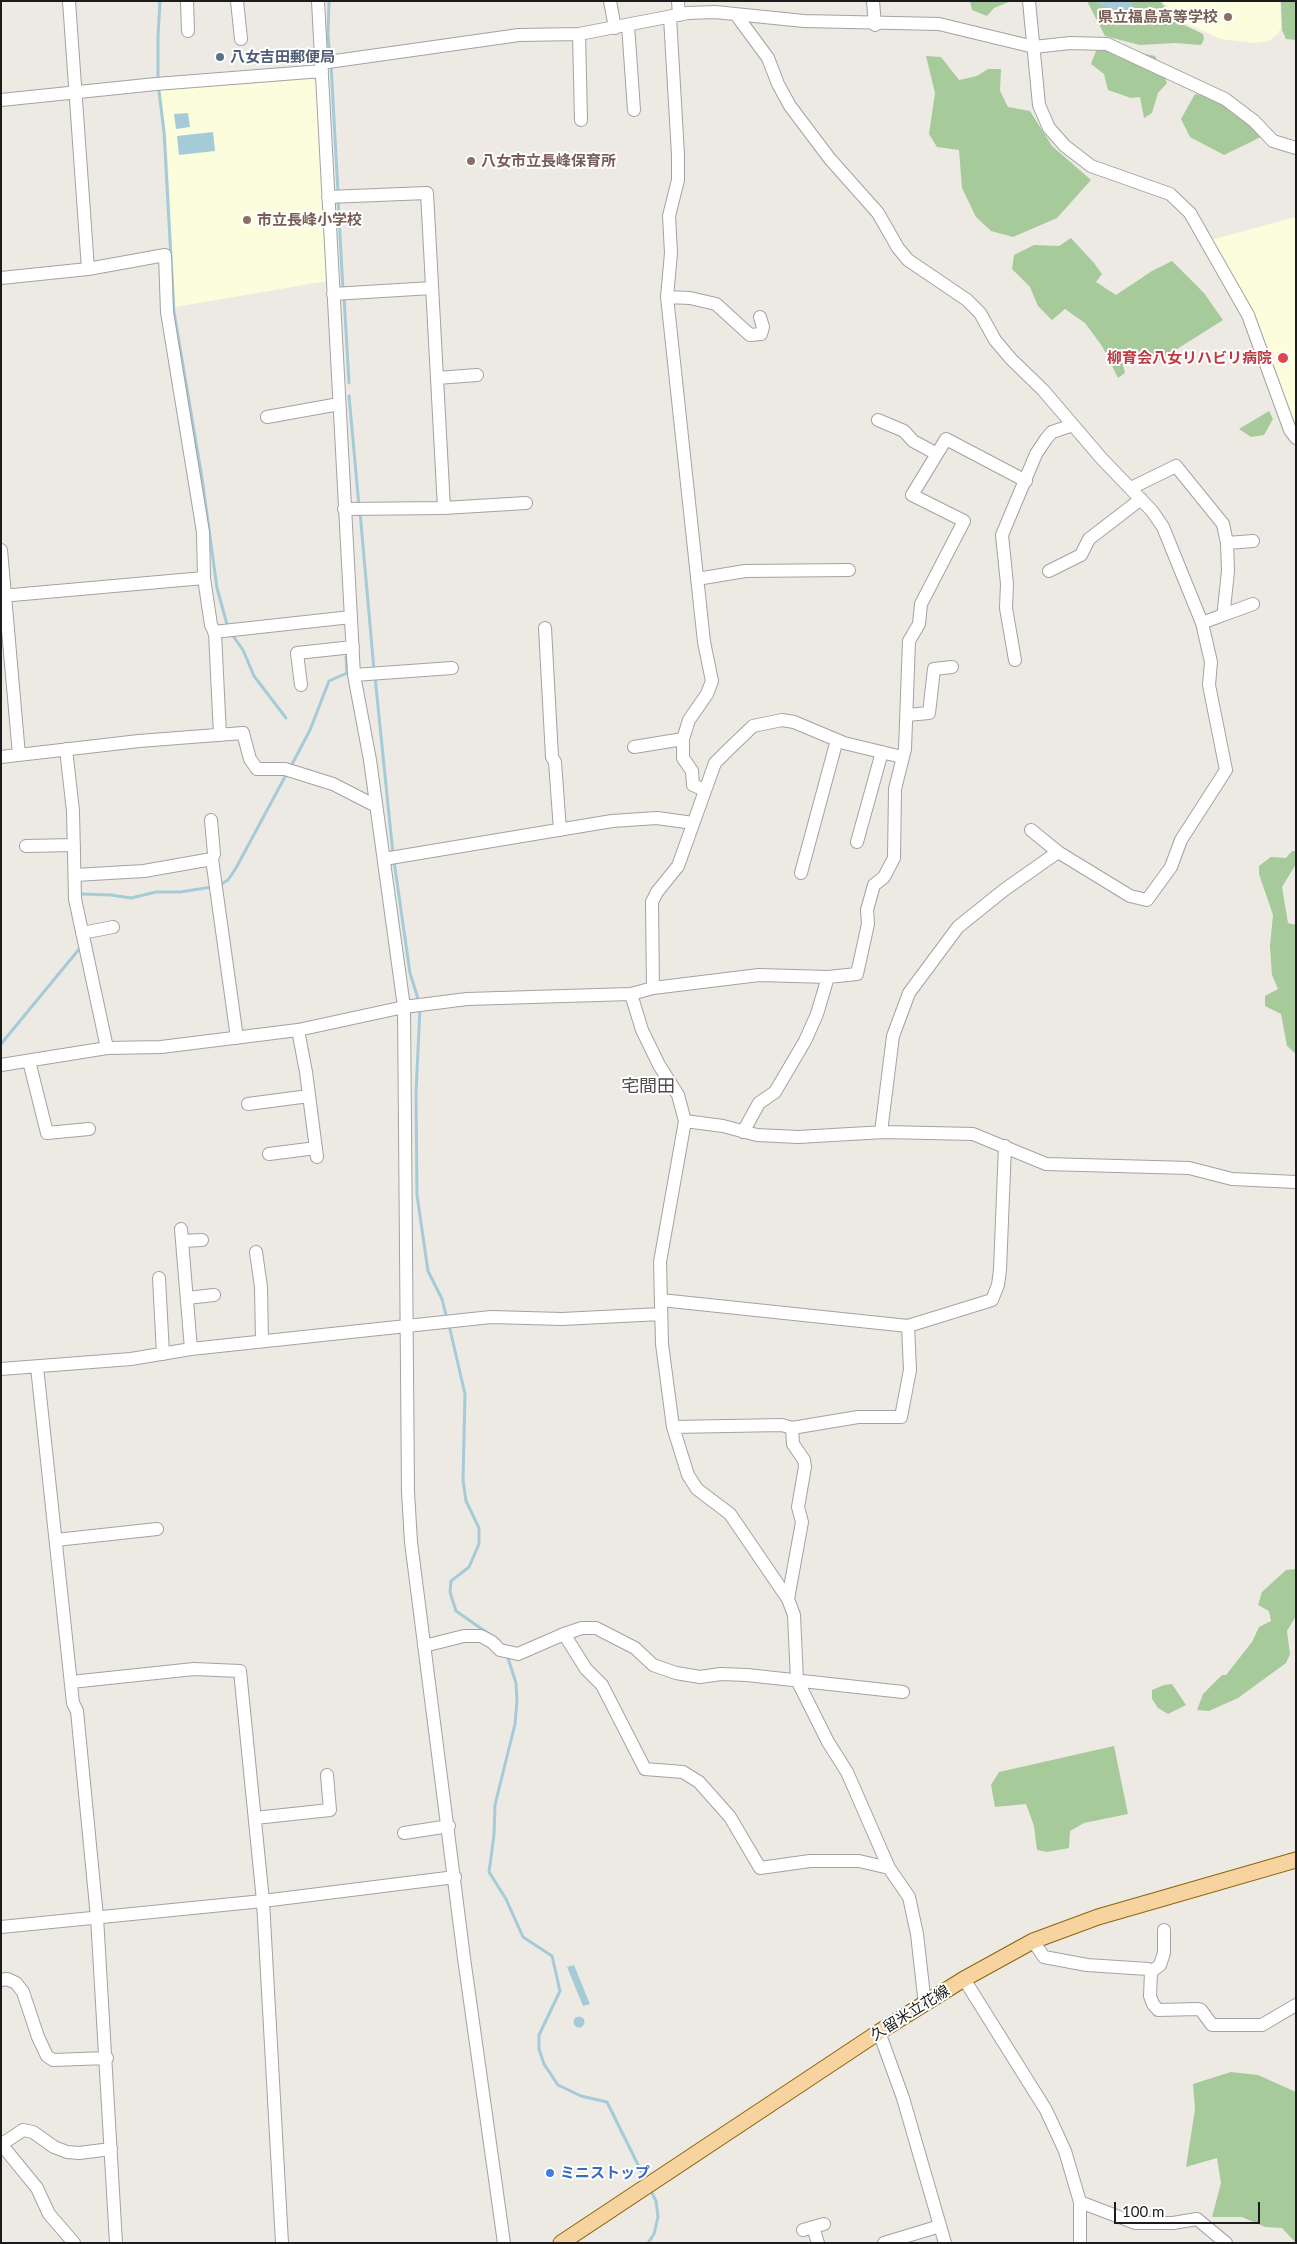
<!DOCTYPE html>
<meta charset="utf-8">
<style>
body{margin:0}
#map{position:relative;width:1297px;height:2244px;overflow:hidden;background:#edeae3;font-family:Lato,sans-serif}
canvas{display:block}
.frame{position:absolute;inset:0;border:2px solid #1c1c1c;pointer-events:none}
.scale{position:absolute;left:1114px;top:2202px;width:146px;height:22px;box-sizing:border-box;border:2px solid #1c1c1c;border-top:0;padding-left:6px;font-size:15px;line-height:18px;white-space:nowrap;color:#1c1c1c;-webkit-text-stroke:4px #fff;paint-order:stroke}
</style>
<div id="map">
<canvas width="1297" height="2244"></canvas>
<div class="frame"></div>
<div class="scale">100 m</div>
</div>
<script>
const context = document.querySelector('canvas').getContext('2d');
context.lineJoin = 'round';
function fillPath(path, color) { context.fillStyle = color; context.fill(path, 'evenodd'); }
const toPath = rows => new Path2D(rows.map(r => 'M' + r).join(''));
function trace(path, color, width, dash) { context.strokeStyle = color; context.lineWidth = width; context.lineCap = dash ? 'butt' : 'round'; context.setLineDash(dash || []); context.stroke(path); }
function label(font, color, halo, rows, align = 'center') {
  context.font = font + ' Lato,"Noto Sans JP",sans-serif'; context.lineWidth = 4; context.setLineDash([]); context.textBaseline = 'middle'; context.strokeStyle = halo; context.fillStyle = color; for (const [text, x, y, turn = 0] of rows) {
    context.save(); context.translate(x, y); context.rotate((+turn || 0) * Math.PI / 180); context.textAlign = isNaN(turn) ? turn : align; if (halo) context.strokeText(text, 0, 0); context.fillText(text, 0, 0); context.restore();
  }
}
fillPath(toPath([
 [1162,1,1280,1,1281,27,1278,34,1269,41,1255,43,1221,39,1184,23],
 [312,79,317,81,327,281,175,307,167,142,160,90],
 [1296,217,1296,429,1211,240]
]), '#fcfddc');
fillPath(toPath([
 [970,1,1011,1,994,8,987,16,972,10],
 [1087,1,1160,1,1169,12,1184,25,1203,34,1204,39,1201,45,1175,43,1140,45,1105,36],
 [1281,1,1296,1,1296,40,1286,39,1282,30],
 [1104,48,1126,50,1155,56,1167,83,1158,93,1152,113,1144,118,1140,97,1131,98,1108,90,1104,74,1091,64,1096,51],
 [926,56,941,57,959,80,977,76,988,69,1001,69,1000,91,1008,107,1030,111,1052,146,1091,180,1057,218,1013,237,991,231,976,217,962,188,959,150,937,147,929,134,935,93],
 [1195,94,1202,95,1223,103,1263,136,1224,155,1190,137,1181,119],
 [1071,238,1094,263,1102,274,1096,282,1116,295,1152,271,1172,261,1204,293,1223,320,1155,363,1145,361,1136,353,1122,361,1125,373,1118,378,1102,346,1085,323,1065,309,1052,320,1038,306,1030,287,1012,269,1014,255,1034,245,1059,246],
 [1269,411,1273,419,1264,435,1251,437,1239,429],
 [1292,851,1296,851,1296,864,1282,887,1288,923,1296,925,1296,1054,1287,1046,1281,1014,1265,1006,1265,996,1278,989,1272,975,1270,946,1273,915,1259,874,1259,866,1271,857,1286,858],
 [1296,1569,1296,1616,1287,1631,1290,1654,1286,1663,1238,1698,1209,1711,1197,1710,1203,1694,1222,1675,1226,1675,1252,1642,1259,1627,1271,1621,1269,1611,1258,1605,1262,1592,1286,1570],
 [1172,1684,1186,1705,1168,1714,1158,1708,1152,1699,1152,1690,1164,1685],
 [1114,1746,1128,1814,1084,1823,1070,1831,1069,1848,1047,1852,1037,1850,1034,1826,1026,1804,995,1807,991,1785,999,1772],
 [1231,2072,1258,2075,1296,2092,1296,2243,1282,2228,1265,2227,1242,2217,1212,2217,1221,2183,1217,2158,1186,2167,1195,2109,1193,2084]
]), '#a6ca9a');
fillPath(toPath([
 [1093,1,1132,1,1133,9,1129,13,1122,14],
 [188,113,190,127,176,129,174,114],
 [213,132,215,151,179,155,177,136],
 [574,1965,590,2004,583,2006,567,1967],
 '573.5 2022a5.5 5.5 0 1 1 11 0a5.5 5.5 0 1 1-11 0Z'
]), '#a5cbd8');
trace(toPath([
 [329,1,328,35,330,58],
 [331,64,338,193],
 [158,78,158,37,160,1],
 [159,91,164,132,174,312,202,478,217,588,228,628],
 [338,199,343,290],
 [344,296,349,383],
 [349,396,359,506],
 [360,512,374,670],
 [231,633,243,650,254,676,286,718],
 [375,677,393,854],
 [290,768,310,730,329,681,347,673,346,657],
 [394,861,410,973,419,1002],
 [220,885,228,880,236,868,287,773],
 [82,894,111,895,131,898,156,892,180,892,212,887],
 [420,1008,416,1093,417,1195,428,1271,442,1299,447,1319],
 [1,1044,80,948],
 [449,1325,465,1394,463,1480,466,1501,479,1528,479,1544,469,1567,451,1581,450,1592,456,1611,499,1641],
 [507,1655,516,1683,517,1701,515,1724,495,1805,494,1835,489,1872,506,1899,523,1937,552,1956,560,1991,539,2035,539,2049,544,2064,558,2085,581,2096,607,2102,644,2177],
 [648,2243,654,2234,658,2217,656,2201,652,2193]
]), '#a5cbd8', 3);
const minor = toPath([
 [69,1,88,269],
 [187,1,188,31],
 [237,1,241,39],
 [318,1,354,675,370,760,404,1007,408,1492,411,1542,464,1958,504,2243],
 [610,1,615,28],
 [678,1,679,15],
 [873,1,875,25],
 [1029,1,1039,105,1049,128,1065,146,1091,166,1170,194,1190,213,1248,315,1290,430,1296,438],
 [737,16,768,58,778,84,790,106,830,159,878,213,898,248,908,260,967,300,980,313,995,340,1011,359,1043,390,1102,459,1152,511,1163,527,1202,623,1211,662,1209,685,1226,770,1181,840,1171,867,1147,900,1130,896,1058,852,1031,830],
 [670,17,678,155,678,180,669,216,671,253,667,297,704,642,712,681,707,694,689,720,683,739,683,758,692,771,693,785,704,790],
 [628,25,634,110],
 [579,34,581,120],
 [321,63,519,35,579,34,688,13,715,12,804,21,939,24,1034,47,1070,43,1107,44,1225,99,1254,121,1273,141,1296,148],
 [1,100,156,84,322,71],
 [328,197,427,193,444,508],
 [1,278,88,269,165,255,167,312,203,532,204,578,211,625,215,633,220,735],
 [333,294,432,288],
 [667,297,690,298,716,304,750,335,761,334,763,327,760,317],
 [437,378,477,375],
 [267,417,339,404],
 [878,420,904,431,913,441,937,454],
 [1131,488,1176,466,1223,524,1227,543,1228,571,1224,609,1223,615,1202,623],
 [344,509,444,508,526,503],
 [1227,543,1253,541],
 [1,550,19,755],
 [1049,571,1081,555,1089,539,1141,499],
 [697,579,745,571,849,570],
 [1,596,204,578],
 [1223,615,1253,604],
 [545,628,552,757,555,762,560,830],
 [214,632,351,617],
 [1015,660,1006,608,1007,584,1002,535,1036,454,1046,439,1052,432,1073,425],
 [354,675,452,668],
 [301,685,297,653,353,647],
 [907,715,929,713,934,669,952,667],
 [634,747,683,739],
 [66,749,73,811,75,899,107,1048],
 [1,757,139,741,243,733,250,759,257,769,285,769,333,784,376,806],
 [857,842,882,752],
 [26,846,74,845],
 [212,859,237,1038],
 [384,859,612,821,657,818,693,823],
 [801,873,835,747],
 [75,875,144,871,212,859,214,854,211,820],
 [82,933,113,927],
 [653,988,652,902,657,892,678,866,715,763,729,749,753,726,782,720,794,722,844,743,902,757],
 [631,994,642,1030,659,1065,678,1095,685,1121,660,1262,662,1344,673,1427,688,1475,697,1489,730,1514,788,1599,794,1615,797,1680,828,1742,847,1772,889,1868,909,1897,917,1934,925,2005],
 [298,1030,306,1072,317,1157],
 [29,1061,47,1133,89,1129],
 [1,1065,107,1048,161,1047,298,1030,404,1007,467,999,631,994,653,988,759,975,828,977,857,974,868,924,867,910,874,885,884,877,894,858,895,789,905,749,909,641,919,624,921,604,964,521,912,495,946,439,1026,481],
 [248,1104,309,1096],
 [685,1121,723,1126,757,1135,798,1137,885,1132,973,1134,1046,1164,1189,1168,1232,1179,1296,1182],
 [743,1132,759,1103,775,1092,805,1041,817,1014,828,977],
 [881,1132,893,1036,909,993,958,927,1004,890,1058,852],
 [269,1154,316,1148],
 [181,1229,191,1349],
 [182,1241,202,1240],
 [256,1252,261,1287,262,1341],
 [159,1278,163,1354],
 [187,1298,214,1295],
 [661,1300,908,1326,992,1300,998,1285,1000,1270,1005,1146],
 [37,1367,73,1703,77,1711,97,1917,116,2243],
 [1,1369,131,1359,191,1349,491,1317,562,1319,661,1314],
 [673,1427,782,1425,792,1428,858,1417,901,1417,910,1370,908,1326],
 [56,1540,157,1529],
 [788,1599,802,1522,798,1507,805,1467,804,1460,793,1444,792,1428],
 [564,1634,586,1669,602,1685,645,1769,683,1772,699,1782,730,1817,760,1868,810,1861,859,1861,889,1868],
 [424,1646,464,1636,481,1636,492,1642,500,1650,518,1654,564,1634,582,1628,596,1628,635,1648,653,1665,676,1673,700,1677,721,1674,747,1675,903,1692],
 [71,1682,194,1669,240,1671,263,1901,282,2243],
 [255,1818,330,1810,327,1775],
 [404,1833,449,1826],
 [1,1927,263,1901,455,1877],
 [1033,1941,1044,1957,1087,1965,1148,1969,1151,1972,1150,1996,1153,2004,1158,2010,1198,2009,1201,2010,1212,2025,1262,2025,1296,2005],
 [1151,1972,1160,1965,1164,1953,1164,1930],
 [964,1979,1046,2110,1065,2151,1080,2202,1080,2243],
 [1,1980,7,1979,16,1983,23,1992,38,2037,47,2056,53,2060,107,2058],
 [879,2032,903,2098,945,2243],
 [1,2144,37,2188,49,2214,74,2243],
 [2,2144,23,2130,33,2132,54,2147,67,2152,79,2153,111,2149],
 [1080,2202,1135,2223,1173,2223,1197,2219,1226,2243],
 [813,2227,818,2243],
 [803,2230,824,2224],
 [884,2243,940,2226]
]);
const major = toPath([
 [561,2243,879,2032,964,1979,1033,1941,1098,1917,1296,1860]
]);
trace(minor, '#a3a3a3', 14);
trace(major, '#8c6509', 17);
trace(minor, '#fff', 12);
trace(major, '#f6d39f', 15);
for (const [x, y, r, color] of [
 [1228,17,5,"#8d6e63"],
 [220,57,5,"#5c6f8a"],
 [471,161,5,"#8d6e63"],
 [247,220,5,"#8d6e63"],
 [1283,358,6,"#e0444e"],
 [550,2173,5,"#3f7fe0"]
]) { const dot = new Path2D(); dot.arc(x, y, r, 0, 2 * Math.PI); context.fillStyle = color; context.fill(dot); trace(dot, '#fff', 2); }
label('bold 15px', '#785e54', '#fff', [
 ["県立福島高等学校",1218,17,"right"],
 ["八女市立長峰保育所",481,161],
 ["市立長峰小学校",257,220]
], 'left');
label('bold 15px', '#4e5e75', '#fff', [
 ["八女吉田郵便局",230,57]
], 'left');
label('bold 15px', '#be3a42', '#fff', [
 ["柳育会八女リハビリ病院",1272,358]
], 'right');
label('15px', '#1c1c1c', '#fff', [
 ["久留米立花線",910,2013,-32]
]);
label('bold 15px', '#366cbe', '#fff', [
 ["ミニストップ",560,2173]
], 'left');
label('18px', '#4f4f4f', '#fff', [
 ["宅間田",648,1086]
]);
</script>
